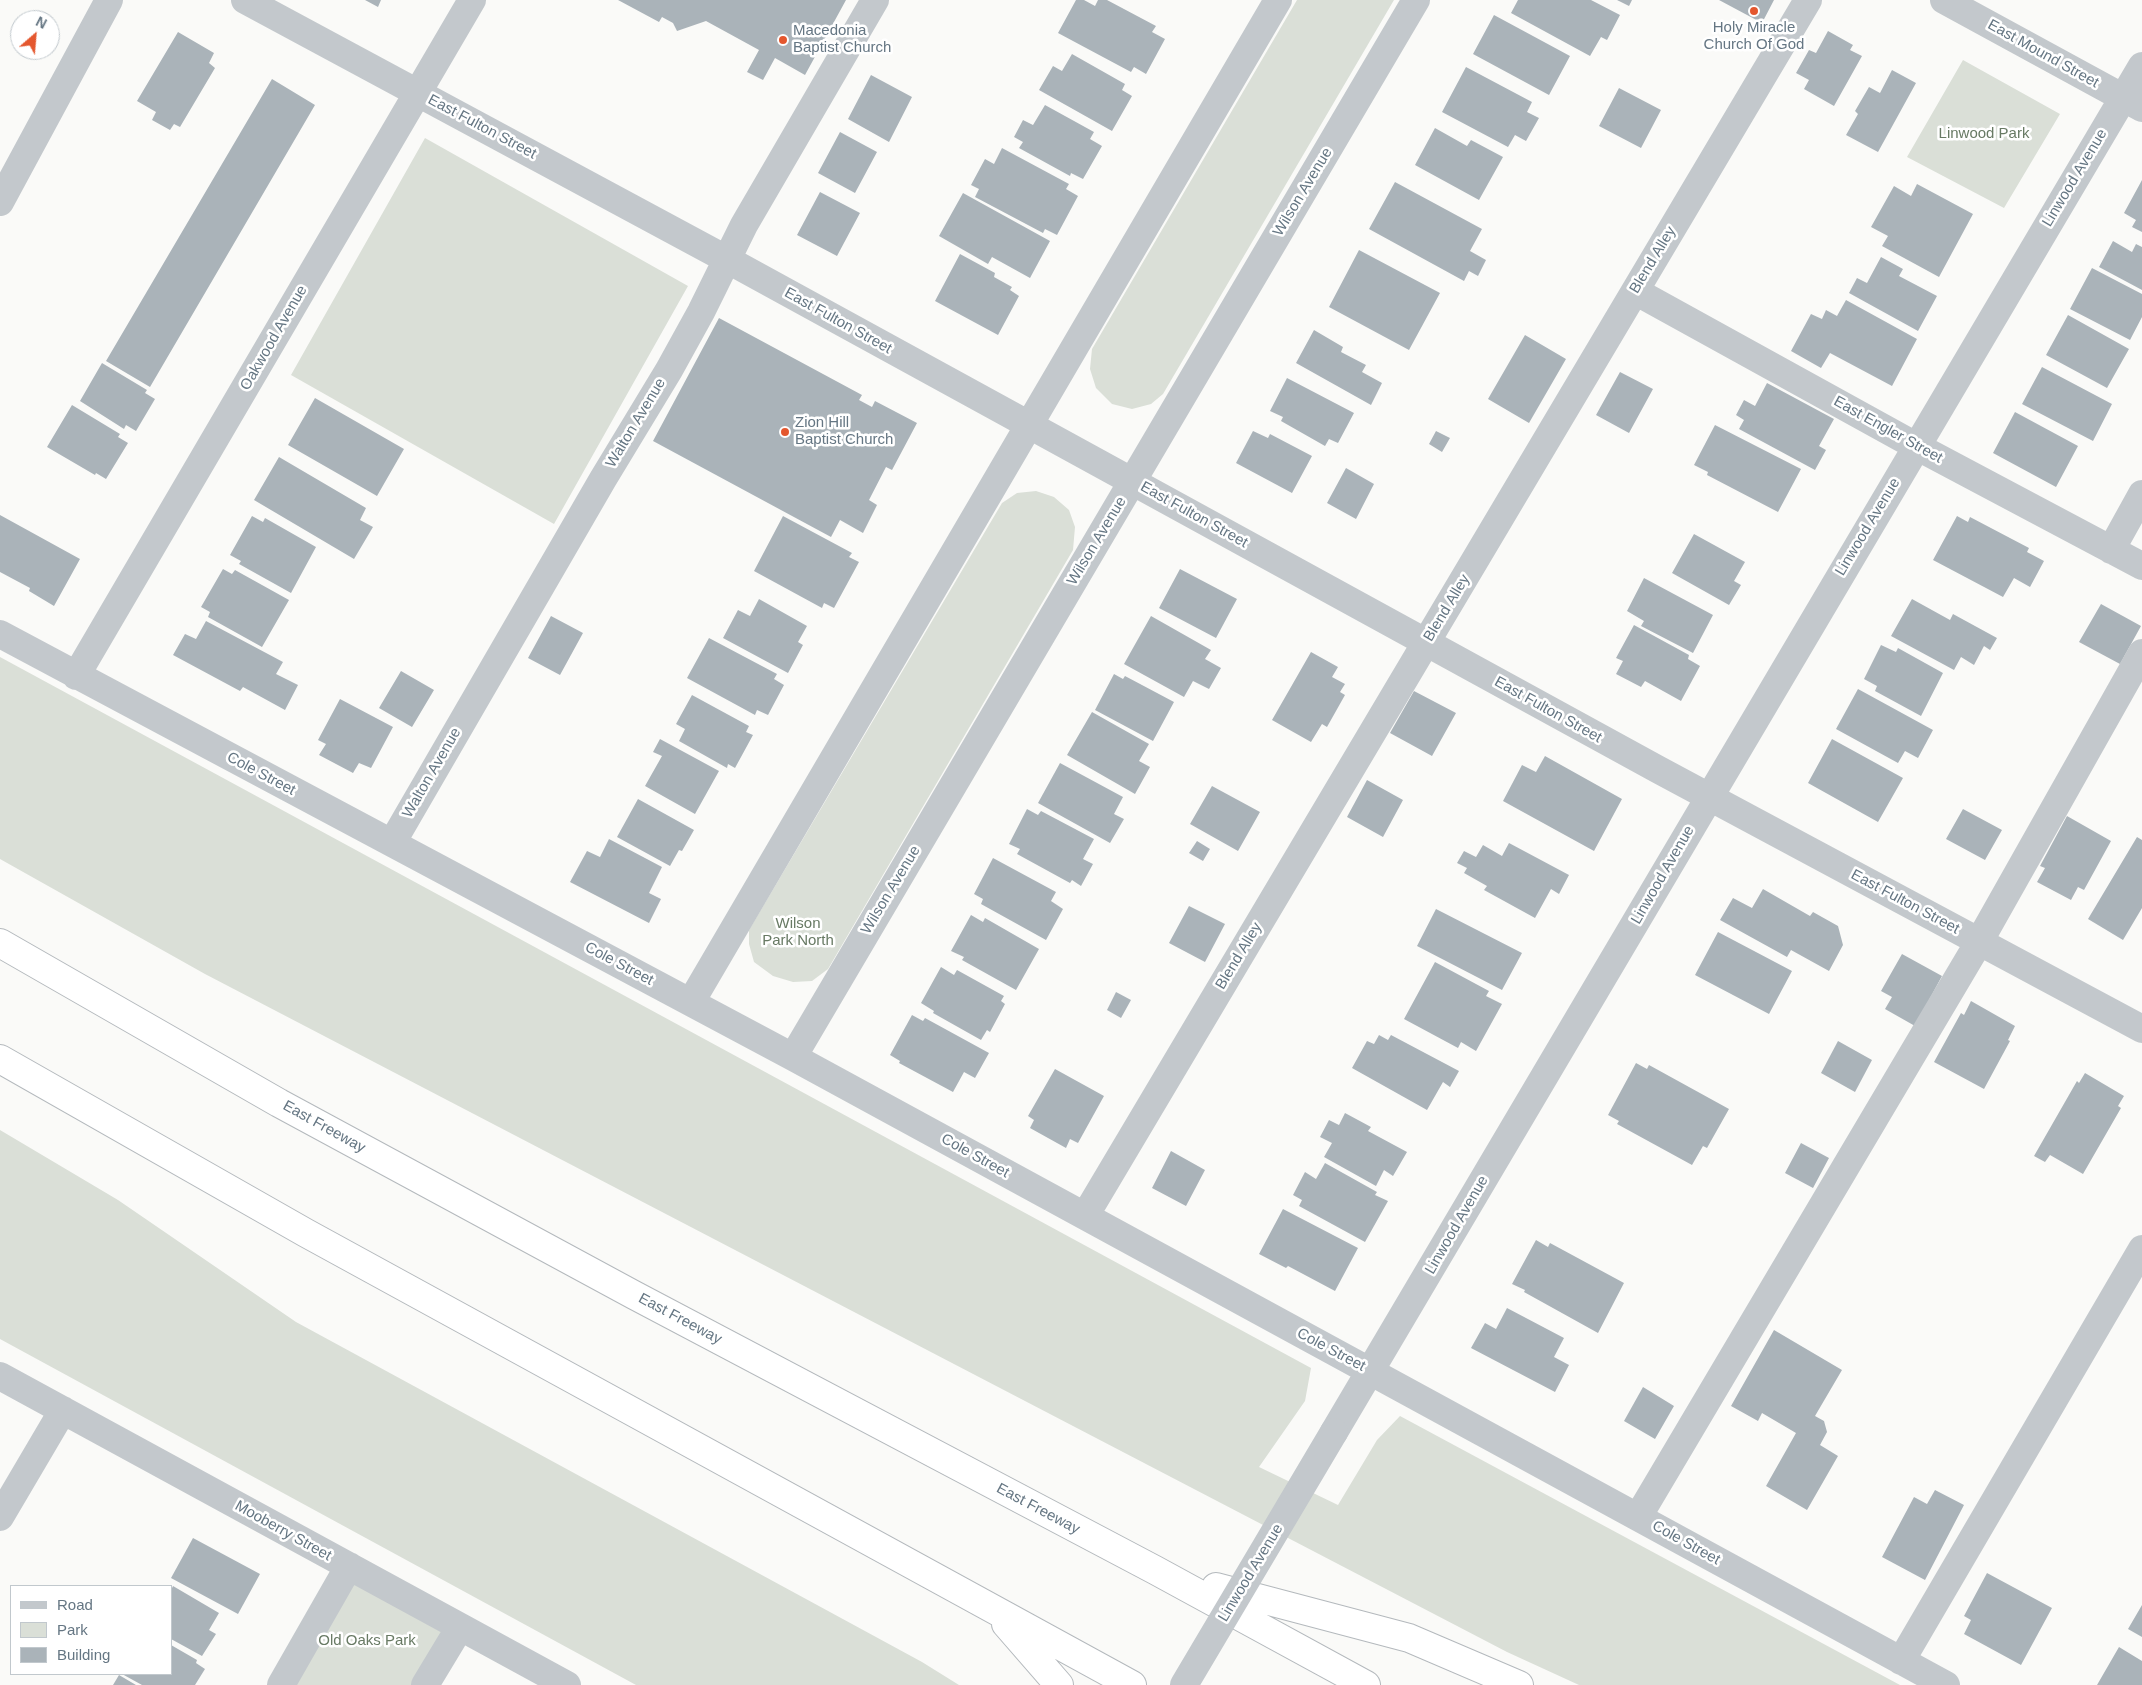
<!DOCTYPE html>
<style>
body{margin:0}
#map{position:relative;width:2142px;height:1685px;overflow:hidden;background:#fafaf8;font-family:Arial,sans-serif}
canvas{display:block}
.legend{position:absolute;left:10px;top:1585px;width:162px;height:90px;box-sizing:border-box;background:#fff;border:1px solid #c1c8cd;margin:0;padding:6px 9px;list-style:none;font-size:15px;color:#657683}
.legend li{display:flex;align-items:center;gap:10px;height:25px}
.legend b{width:25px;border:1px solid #c1c8cd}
.north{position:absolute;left:10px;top:10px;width:50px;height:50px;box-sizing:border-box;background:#fff;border:1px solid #c1c8cd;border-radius:50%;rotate:27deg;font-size:14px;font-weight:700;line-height:20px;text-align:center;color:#657683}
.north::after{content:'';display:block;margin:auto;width:18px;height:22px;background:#e4572e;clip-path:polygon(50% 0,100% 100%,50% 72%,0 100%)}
</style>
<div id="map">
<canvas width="2142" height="1685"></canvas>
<ul class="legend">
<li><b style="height:6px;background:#c3c8cc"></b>Road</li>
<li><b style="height:14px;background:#dadfd7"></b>Park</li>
<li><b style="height:14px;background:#aab3b9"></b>Building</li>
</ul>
<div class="north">N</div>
</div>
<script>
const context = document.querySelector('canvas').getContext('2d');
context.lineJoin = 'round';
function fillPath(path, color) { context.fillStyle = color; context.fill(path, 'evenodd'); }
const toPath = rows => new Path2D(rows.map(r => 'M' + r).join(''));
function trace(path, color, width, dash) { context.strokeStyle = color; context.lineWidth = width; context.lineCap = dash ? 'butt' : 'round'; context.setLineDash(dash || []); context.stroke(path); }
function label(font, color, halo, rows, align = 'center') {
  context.font = font + ' Arial,sans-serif'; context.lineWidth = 5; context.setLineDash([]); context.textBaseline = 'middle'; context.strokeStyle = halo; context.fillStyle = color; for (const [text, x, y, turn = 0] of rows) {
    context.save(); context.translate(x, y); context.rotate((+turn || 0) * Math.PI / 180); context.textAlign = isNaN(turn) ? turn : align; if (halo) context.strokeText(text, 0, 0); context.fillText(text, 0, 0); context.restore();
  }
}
fillPath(toPath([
 [1297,0,1394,0,1163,394,1151,404,1132,409,1112,404,1096,388,1090,369,1092,349],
 [1963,60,2060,114,2004,208,1907,157],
 [425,138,688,286,554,524,291,375],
 [1036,491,1054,497,1069,510,1075,527,1073,550,828,969,812,981,793,982,773,976,754,962,749,944,749,930,1002,503,1017,493],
 [0,657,1311,1368,1305,1401,1259,1467,1338,1505,1377,1440,1400,1416,1900,1685,1579,1685,1507,1652,205,974,0,859],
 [0,1130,118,1200,296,1322,922,1662,959,1685,636,1685,0,1339],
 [351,1582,447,1635,417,1685,291,1685]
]), '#dadfd7');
fillPath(toPath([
 [365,0,381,0,378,7],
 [618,0,846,0,805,75,775,58,763,80,747,72,759,50,706,21,677,31,673,23,662,17,659,22],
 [1076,0,1084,0,1095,6,1098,0,1107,0,1156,26,1152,32,1165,39,1146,74,1134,67,1131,72,1058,33],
 [1518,0,1591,0,1620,15,1607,40,1601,37,1590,56,1511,13],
 [1617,0,1632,0,1629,6],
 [1719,0,1774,0,1762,23],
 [1494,15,1570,56,1549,95,1473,54],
 [1828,31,1853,45,1850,50,1862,56,1834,106,1804,89,1809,80,1796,73,1809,50,1816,53],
 [178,32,214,53,209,63,215,68,180,127,174,124,170,130,152,120,156,112,137,101],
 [1072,54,1125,84,1122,90,1132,96,1112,131,1039,90,1053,66,1062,71],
 [1466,67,1532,102,1527,112,1539,118,1526,141,1515,135,1508,147,1442,112],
 [1892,70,1916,83,1878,152,1846,135,1858,114,1855,111,1869,87,1880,93],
 [871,75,912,97,889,142,848,119],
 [272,79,315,105,150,387,106,361],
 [1619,88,1661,110,1641,148,1599,126],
 [1045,105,1094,132,1090,139,1102,146,1083,179,1071,173,1070,176,1019,148,1023,142,1014,137,1023,120,1033,125],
 [1435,128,1467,146,1471,140,1503,157,1479,200,1415,165],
 [840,132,877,152,855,193,818,173],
 [1002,148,1069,184,1066,189,1078,196,1057,235,1045,229,1043,233,975,197,979,189,971,185,985,159,994,164],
 [2142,180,2142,232,2132,227,2136,220,2124,213],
 [1395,182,1482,229,1470,251,1486,260,1478,276,1469,271,1464,281,1369,229],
 [1917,184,1973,214,1939,277,1882,246,1888,236,1871,227,1894,186,1911,196],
 [820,192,860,213,837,256,797,235],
 [963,193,1050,241,1030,278,992,257,988,264,939,236],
 [2113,241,2132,252,2136,244,2142,247,2142,290,2099,267],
 [1359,250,1440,293,1409,350,1329,307],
 [960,254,995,273,994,277,1012,287,1010,290,1019,296,998,335,935,301],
 [1881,257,1903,269,1899,276,1937,296,1918,331,1849,293,1857,278,1867,283],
 [2092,268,2142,294,2142,317,2130,340,2070,309],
 [1846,300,1917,339,1892,386,1830,353,1821,368,1791,351,1811,314,1822,319,1826,310,1837,316],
 [2068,315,2129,349,2107,388,2046,355],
 [719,318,862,395,859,400,872,407,875,401,917,423,892,470,886,467,869,500,877,505,863,533,840,520,831,537,653,441],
 [1314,330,1343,347,1341,352,1366,365,1362,372,1382,383,1371,405,1296,363],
 [1525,335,1566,359,1529,423,1488,399],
 [102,363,147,390,145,393,155,399,136,431,126,425,124,429,80,401],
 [2042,367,2112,404,2093,441,2022,404],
 [1620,372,1653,389,1629,433,1596,415],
 [1287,378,1354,413,1338,443,1329,439,1325,446,1281,421,1283,417,1270,411],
 [1767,383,1834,419,1819,446,1826,450,1815,470,1739,429,1744,420,1736,415,1744,400,1755,406],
 [315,398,404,449,377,496,288,445],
 [72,405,120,434,118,437,128,443,106,479,96,473,95,475,47,447],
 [2015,412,2078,446,2056,487,1993,453],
 [1715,425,1801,469,1778,512,1707,475,1708,472,1694,465],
 [1253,431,1268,438,1270,434,1312,456,1292,493,1236,463],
 [1436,431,1450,438,1442,452,1429,444],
 [279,457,366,508,360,520,373,527,354,559,254,500],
 [1346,468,1374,484,1356,519,1327,503],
 [0,515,80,559,54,606,29,591,30,588,0,572],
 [252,516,263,522,265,518,316,547,291,593,239,564,241,561,230,555],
 [783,516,852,553,849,557,859,562,834,608,824,603,822,608,754,571],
 [1957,516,1968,522,1970,517,2029,548,2027,552,2044,561,2030,587,2014,578,2003,597,1933,560],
 [1694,534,1745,562,1734,581,1741,585,1729,605,1672,573],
 [223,569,232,574,235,570,289,600,262,647,208,617,210,612,201,607],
 [1180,569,1237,599,1216,638,1159,608],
 [1644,578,1713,615,1693,653,1641,626,1644,621,1627,611],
 [759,599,807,626,798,642,803,645,788,673,723,638,738,610,750,616],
 [1912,599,1950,620,1953,614,1997,638,1990,650,1984,646,1974,665,1961,657,1954,670,1891,636],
 [2101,604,2141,626,2120,664,2079,642],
 [551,616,583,633,560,675,528,658],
 [1151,616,1211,650,1205,659,1221,668,1209,689,1193,681,1184,697,1124,664],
 [206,621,283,662,276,674,298,685,285,710,243,687,240,691,173,655,185,634,196,639],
 [1634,625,1689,655,1688,659,1700,666,1681,701,1645,681,1641,687,1616,674,1623,661,1616,658],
 [709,638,777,674,774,679,784,685,768,715,757,710,755,715,687,678],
 [1881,645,1896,652,1898,648,1943,673,1921,716,1875,691,1877,686,1864,679],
 [1311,652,1338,667,1332,677,1345,684,1340,692,1345,695,1327,727,1322,724,1311,742,1272,720],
 [401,671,434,690,412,727,379,708],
 [1114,674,1123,679,1125,676,1174,702,1153,741,1095,710],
 [1858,689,1933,730,1918,758,1905,751,1898,763,1836,729],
 [1414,691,1456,713,1432,756,1390,733],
 [692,695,749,726,746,732,753,735,735,768,728,764,727,768,679,741,685,729,676,724],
 [340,699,393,727,371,768,359,763,353,773,319,755,326,744,318,740],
 [1092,712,1149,744,1139,761,1150,767,1135,794,1067,755],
 [660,739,719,771,695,814,645,786,662,756,653,752],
 [1832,739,1903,778,1878,822,1808,783],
 [1545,756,1622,799,1594,851,1503,801,1522,765,1536,772],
 [1060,763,1123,797,1114,814,1124,819,1110,843,1038,803],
 [1367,780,1403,800,1383,837,1347,817],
 [1212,786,1260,812,1238,851,1190,824],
 [638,799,694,830,682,851,679,850,670,866,617,837],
 [1027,809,1038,815,1041,811,1094,839,1083,859,1093,864,1081,886,1072,880,1070,883,1017,854,1020,849,1009,844],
 [1963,809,2002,830,1985,860,1946,839],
 [2067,816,2111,841,2084,890,2078,887,2071,900,2037,882,2045,868,2040,866],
 [2137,837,2142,840,2142,908,2123,940,2088,919],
 [609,839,662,867,649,893,661,899,649,923,570,882,587,851,600,857],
 [1197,841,1210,849,1203,861,1189,853],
 [1509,843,1569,875,1559,894,1551,889,1535,918,1484,890,1487,886,1464,873,1467,868,1457,863,1464,851,1476,857,1483,845,1502,856],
 [993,858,1056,892,1051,901,1063,909,1046,940,981,904,983,899,974,894],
 [1763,889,1810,916,1813,912,1838,926,1843,945,1829,971,1791,950,1787,957,1720,920,1733,898,1752,908],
 [1189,906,1225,924,1205,962,1169,943],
 [1436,909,1522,953,1502,990,1417,946],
 [971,915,983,922,985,918,1039,949,1016,990,962,960,964,957,951,951],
 [1718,932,1792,971,1769,1014,1695,975],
 [1902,954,1942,976,1915,1026,1885,1009,1892,997,1881,991],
 [1435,962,1489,991,1486,996,1502,1004,1476,1051,1461,1042,1458,1048,1404,1019],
 [941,967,954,975,957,970,1004,996,1001,1001,1005,1004,990,1032,987,1030,981,1040,933,1013,934,1011,921,1003],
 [1116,992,1131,1000,1121,1018,1107,1010],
 [1971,1001,2015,1026,2008,1040,2010,1041,1984,1089,1934,1062,1961,1013,1964,1015],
 [912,1015,923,1021,925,1018,989,1053,975,1078,964,1072,953,1092,899,1063,900,1061,890,1055],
 [1379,1035,1388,1040,1391,1035,1459,1071,1450,1087,1443,1082,1427,1110,1352,1068,1367,1041,1374,1044],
 [1838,1041,1872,1060,1855,1092,1821,1073],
 [1636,1063,1647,1069,1649,1065,1729,1109,1707,1148,1703,1146,1692,1165,1617,1124,1619,1121,1608,1115],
 [1055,1069,1104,1096,1078,1143,1070,1139,1066,1148,1030,1128,1034,1120,1028,1116],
 [2085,1073,2124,1096,2118,1106,2121,1108,2083,1174,2050,1155,2045,1162,2034,1156,2077,1081,2079,1083],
 [1345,1113,1371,1127,1368,1131,1407,1152,1393,1176,1384,1170,1376,1186,1324,1157,1332,1143,1320,1137,1329,1120,1339,1125],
 [1801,1143,1829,1158,1813,1188,1785,1173],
 [1171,1151,1205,1170,1186,1206,1152,1188],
 [1325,1163,1377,1192,1375,1195,1388,1201,1365,1242,1299,1206,1302,1200,1293,1195,1305,1172,1316,1179],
 [1283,1209,1358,1248,1335,1291,1288,1266,1286,1268,1259,1254],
 [1536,1240,1548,1247,1550,1243,1624,1283,1598,1333,1524,1292,1525,1290,1512,1284],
 [1507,1308,1564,1338,1554,1357,1569,1365,1555,1392,1471,1348,1485,1323,1496,1329],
 [1774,1330,1842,1370,1815,1416,1824,1421,1827,1432,1820,1445,1838,1456,1807,1510,1766,1486,1796,1433,1762,1413,1758,1421,1731,1406],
 [1643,1387,1674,1406,1655,1439,1624,1421],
 [1935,1490,1964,1505,1925,1580,1882,1557,1914,1497,1927,1504],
 [193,1538,260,1574,238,1614,171,1578],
 [1987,1573,2052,1608,2021,1665,1964,1634,1971,1620,1964,1616],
 [173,1586,219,1613,209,1630,216,1634,202,1656,171,1639,171,1590],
 [2142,1605,2142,1637,2128,1629],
 [171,1645,197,1660,196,1663,205,1669,195,1685,142,1685,122,1674,171,1674],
 [2119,1647,2142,1661,2142,1685,2097,1685],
 [119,1675,136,1685,113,1685]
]), '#aab3b9');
const highway = toPath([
 [0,943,279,1103,634,1295,1155,1570,1366,1685],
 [0,1059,306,1233,1132,1685],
 [1216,1587,1409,1638,1519,1685],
 [1006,1624,1059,1685]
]);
trace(highway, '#b4b9bd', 30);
trace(toPath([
 [245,0,728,260,1659,770,2142,1029],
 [1944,0,2142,108],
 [0,202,109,0],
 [1635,291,1916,446,2142,566],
 [2111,550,2142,494],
 [0,634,793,1057,1946,1685],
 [76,676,472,0],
 [392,843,603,479,669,370,701,312,744,225,875,0],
 [691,1002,1278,0],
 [793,1057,1416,0],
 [1085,1216,1808,0],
 [0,1376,567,1685],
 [1334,1432,2142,66],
 [0,1517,63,1410],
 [1638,1517,1979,942,2142,653],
 [1901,1661,2142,1249],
 [281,1685,349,1566],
 [425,1685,460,1627]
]), '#c3c8cc', 28);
trace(highway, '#fff', 28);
trace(toPath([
 [1184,1685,1334,1432]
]), '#c3c8cc', 28);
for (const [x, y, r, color] of [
 [1754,11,5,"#e4572e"],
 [783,40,5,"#e4572e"],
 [785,432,5,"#e4572e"]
]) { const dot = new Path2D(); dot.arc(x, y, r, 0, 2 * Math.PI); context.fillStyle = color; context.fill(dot); trace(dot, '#fff', 2); }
label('15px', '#657683', '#fff', [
 ["Holy Miracle",1754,28,"center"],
 ["Church Of God",1754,45,"center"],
 ["Macedonia",793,31],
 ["Baptist Church",793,48],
 ["Zion Hill",795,423],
 ["Baptist Church",795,440]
], 'left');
label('15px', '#657683', '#fff', [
 ["East Mound Street",2043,54,29],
 ["East Fulton Street",482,127,28],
 ["Linwood Avenue",2075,178,-59],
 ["Wilson Avenue",1303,192,-59],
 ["Blend Alley",1653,260,-59],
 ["East Fulton Street",838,321,29],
 ["Oakwood Avenue",274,338,-60],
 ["Walton Avenue",636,423,-59],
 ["East Engler Street",1888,430,29],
 ["East Fulton Street",1194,515,29],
 ["Linwood Avenue",1868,527,-59],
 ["Wilson Avenue",1097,541,-59],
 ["Blend Alley",1447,608,-59],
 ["East Fulton Street",1548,710,29],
 ["Walton Avenue",432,773,-60],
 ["Cole Street",261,774,28],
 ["Linwood Avenue",1663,875,-60],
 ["Wilson Avenue",891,890,-59],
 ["East Fulton Street",1905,902,28],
 ["Blend Alley",1239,956,-59],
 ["Cole Street",619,964,28],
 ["East Freeway",324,1127,29],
 ["Cole Street",975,1156,29],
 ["Linwood Avenue",1457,1225,-60],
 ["East Freeway",680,1319,28],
 ["Cole Street",1331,1350,28],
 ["East Freeway",1038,1509,28],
 ["Mooberry Street",283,1531,29],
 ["Cole Street",1686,1543,29],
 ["Linwood Avenue",1251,1573,-59]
]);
label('15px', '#687a64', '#fff', [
 ["Linwood Park",1984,134],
 ["Wilson",798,924],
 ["Park North",798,941],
 ["Old Oaks Park",367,1641]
]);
</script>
